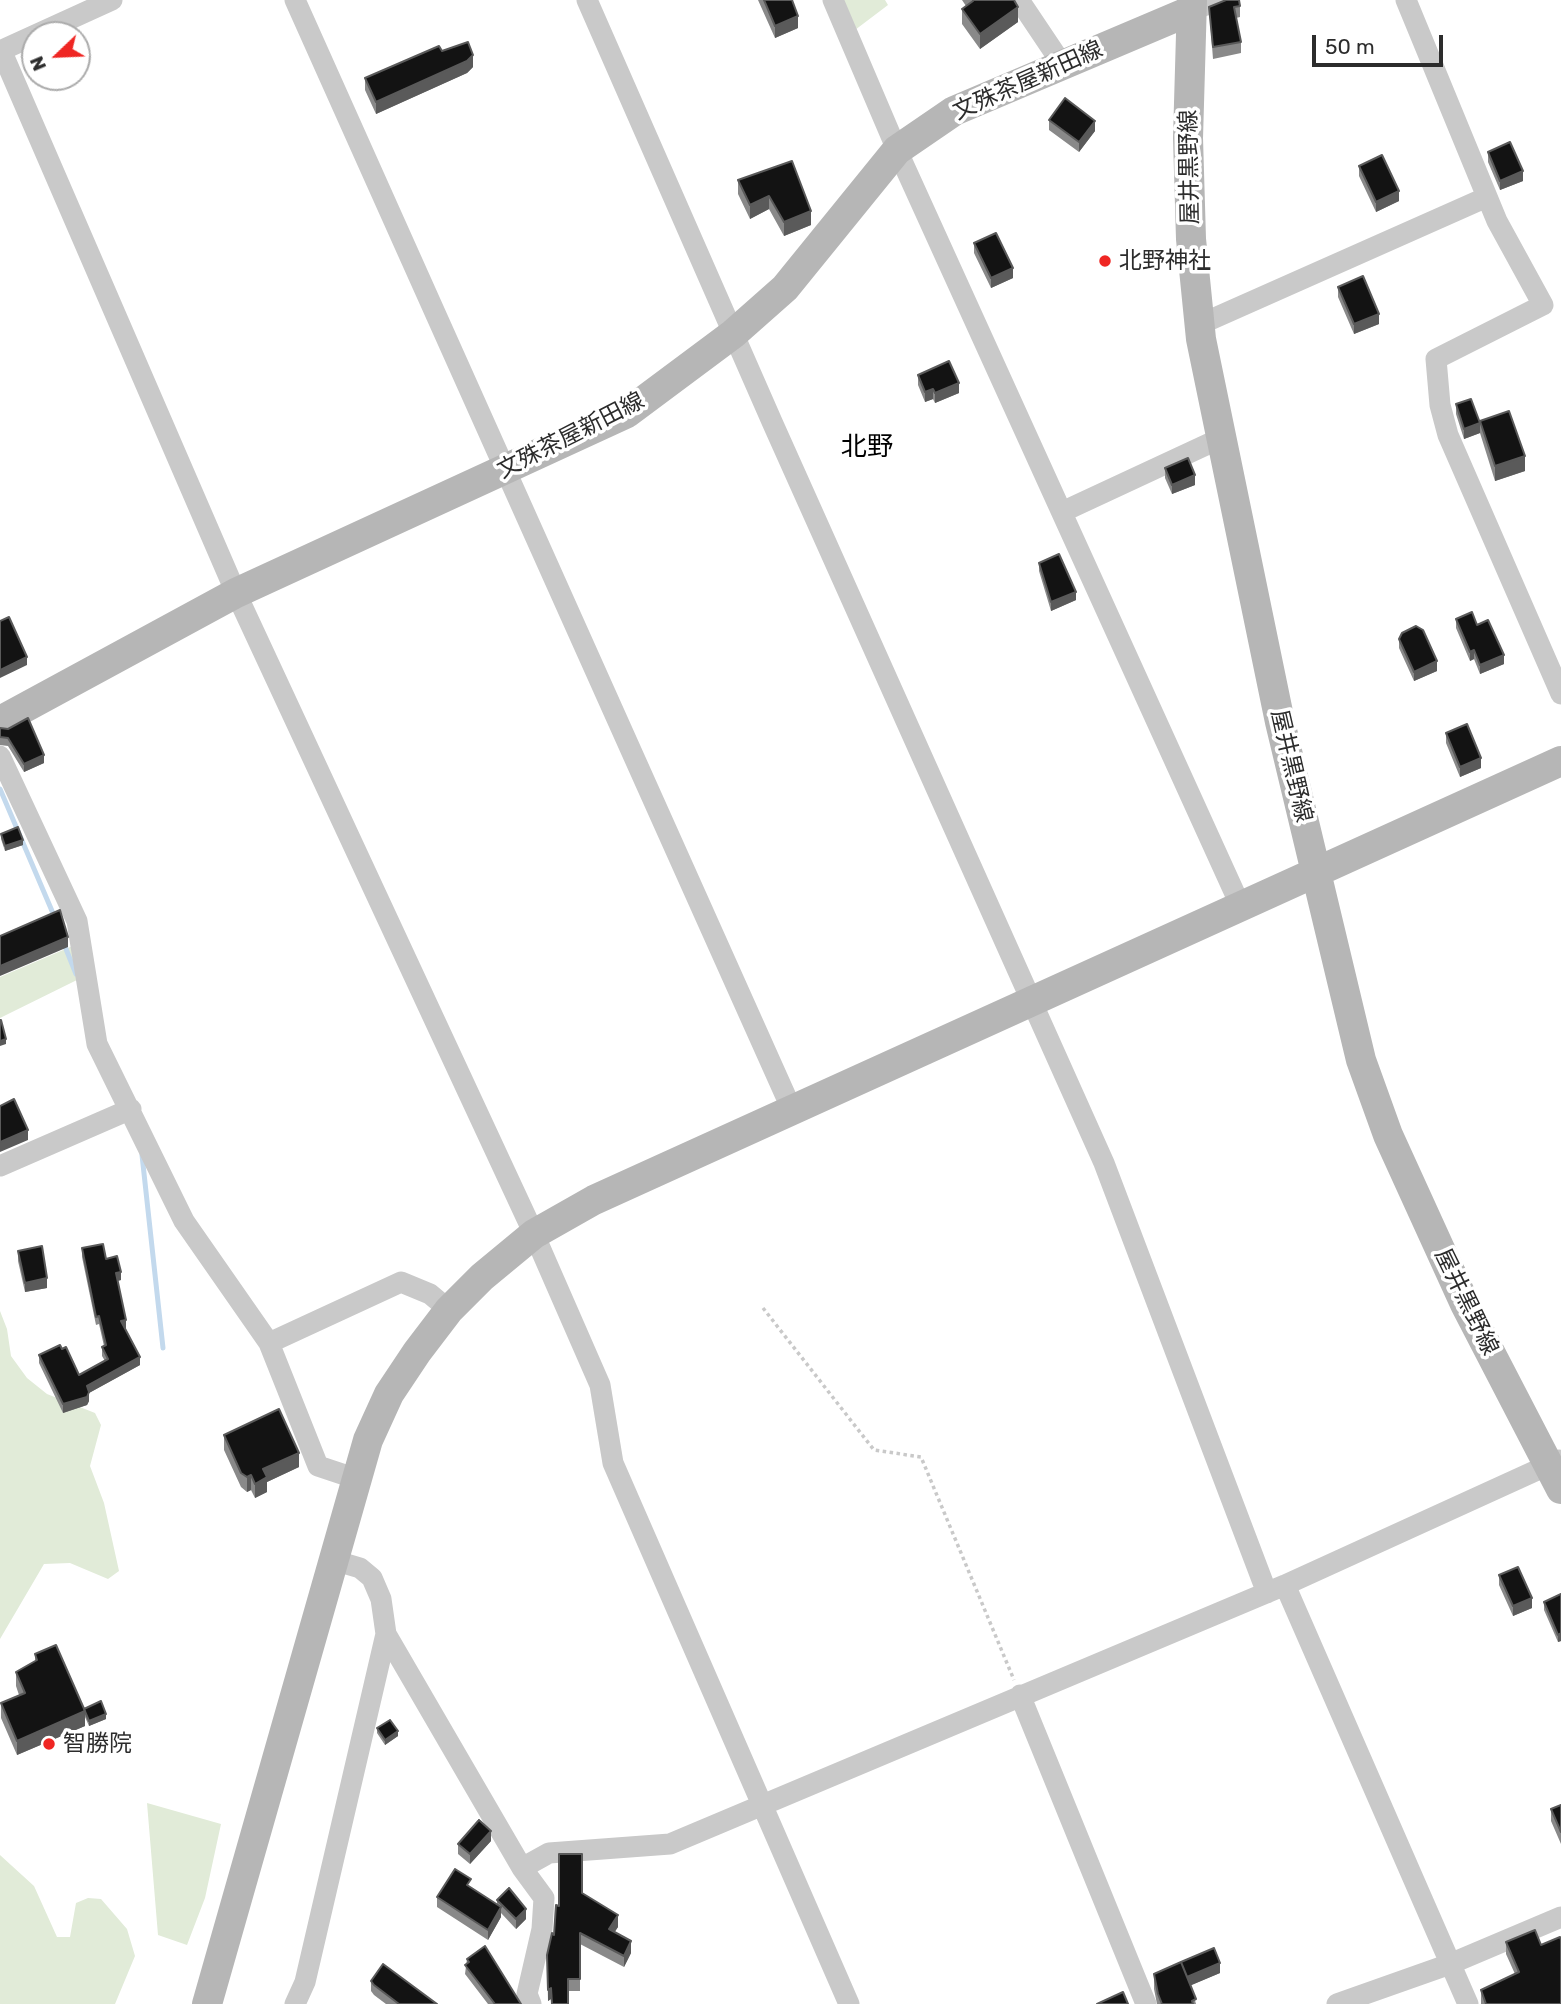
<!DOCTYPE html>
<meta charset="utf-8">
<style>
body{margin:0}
#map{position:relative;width:1561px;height:2004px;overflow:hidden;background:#fff;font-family:Rubik,sans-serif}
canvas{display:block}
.north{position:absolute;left:21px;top:21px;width:70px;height:70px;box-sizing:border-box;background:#fff;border:2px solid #ababab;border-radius:50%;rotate:247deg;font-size:19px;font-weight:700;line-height:28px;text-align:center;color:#2c2c2c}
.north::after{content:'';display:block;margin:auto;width:24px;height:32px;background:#ef2623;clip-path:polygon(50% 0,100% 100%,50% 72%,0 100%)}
.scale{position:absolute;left:1312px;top:35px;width:131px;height:32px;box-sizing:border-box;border:4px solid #2c2c2c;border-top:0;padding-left:9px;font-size:21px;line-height:24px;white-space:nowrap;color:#2c2c2c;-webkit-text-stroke:5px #fff;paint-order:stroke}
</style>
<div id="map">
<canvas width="1561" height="2004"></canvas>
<div class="north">N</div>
<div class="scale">50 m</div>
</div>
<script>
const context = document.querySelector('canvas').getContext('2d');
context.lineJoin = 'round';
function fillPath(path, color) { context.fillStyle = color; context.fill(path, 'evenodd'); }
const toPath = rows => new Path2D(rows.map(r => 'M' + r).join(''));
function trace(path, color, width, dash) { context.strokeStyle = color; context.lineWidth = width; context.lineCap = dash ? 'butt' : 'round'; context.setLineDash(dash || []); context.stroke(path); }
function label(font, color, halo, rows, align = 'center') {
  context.font = font + ' Rubik,"Noto Sans JP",sans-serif'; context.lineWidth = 7; context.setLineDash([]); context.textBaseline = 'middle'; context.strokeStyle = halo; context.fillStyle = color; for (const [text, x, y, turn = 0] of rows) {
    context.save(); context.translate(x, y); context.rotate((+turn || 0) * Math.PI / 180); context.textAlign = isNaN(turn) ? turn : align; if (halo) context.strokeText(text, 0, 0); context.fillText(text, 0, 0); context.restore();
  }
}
fillPath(toPath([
 [842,0,885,0,888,5,855,30],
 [75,945,81,978,0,1018,0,977],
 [0,1311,7,1329,11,1356,27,1378,47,1394,95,1413,101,1425,90,1466,104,1503,119,1571,108,1579,70,1563,44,1564,0,1639],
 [147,1803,221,1824,205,1898,187,1945,158,1935],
 [0,1855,34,1886,57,1937,70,1937,76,1903,88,1898,101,1899,127,1929,135,1956,115,2004,0,2004]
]), '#e1ebd8');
trace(toPath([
 [0,789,55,918],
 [64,944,76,974],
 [142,1155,163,1348]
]), '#c3d9ed', 5);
trace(toPath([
 [763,1308,874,1450,921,1457,1014,1680]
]), '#c9c9c9', 3.5, [3.5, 3.5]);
trace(toPath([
 [295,0,792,1110],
 [587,0,773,424,1104,1163,1267,1593],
 [833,0,897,150,1241,907],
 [1019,0,1062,64],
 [1406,0,1497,221,1543,305,1436,359,1440,405,1448,435,1561,694],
 [1190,11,1220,0],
 [1,50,236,593,534,1234,600,1385,613,1463,849,2004],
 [0,51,112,0],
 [1201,324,1487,197],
 [1062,512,1221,438],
 [0,756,77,921,97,1044,184,1221,269,1343],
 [0,1166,131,1109],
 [357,1479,318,1466,269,1343,401,1282,430,1294,449,1310],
 [1285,1585,1468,2004],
 [386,1634,522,1868,544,1898,542,1929,527,1994,531,2004],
 [1020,1695,1146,2004],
 [522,1868,549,1853,670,1844,1285,1585,1559,1460],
 [295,2004,305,1982,386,1634,381,1599,372,1578,360,1568,333,1560],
 [1337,2004,1450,1964,1561,1917]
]), '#c9c9c9', 21);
trace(toPath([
 [1192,0,1188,138,1191,239,1201,339,1280,722,1361,1060,1388,1135,1465,1304,1561,1489],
 [0,721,236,593,627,413,733,334,785,288,897,150,954,111,1190,11],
 [207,2004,368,1440,389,1394,417,1352,449,1310,482,1277,534,1234,594,1200,1561,761]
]), '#b6b6b6', 30);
fillPath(toPath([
 [758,0,792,0,798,28,775,38],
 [962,0,1014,0,1018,22,980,49,962,24,962,9,966,6],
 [1240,6,1240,17,1236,18,1241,42,1241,53,1213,59,1209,7],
 [442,51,473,67,467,73,376,114,365,90,365,78],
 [1049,120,1095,131,1079,152,1049,130],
 [1488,152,1523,181,1500,190,1488,162],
 [792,161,811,225,784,236,769,209,750,219,738,194,738,180],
 [1359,166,1399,201,1376,212,1359,176],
 [974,243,1013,278,991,288,974,253],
 [1338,287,1379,324,1354,334,1338,297],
 [918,375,959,393,935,403,933,399,925,402,918,385],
 [1456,404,1480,423,1525,471,1495,481,1480,433,1464,439,1456,414],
 [1165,468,1195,485,1172,494,1165,478],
 [1039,563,1076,600,1051,611,1039,571],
 [1456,619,1477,625,1504,664,1480,674,1474,659,1470,661,1456,628],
 [1399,639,1437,671,1414,681,1399,648],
 [0,728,44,763,24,772,8,746,0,745],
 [1446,733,1481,768,1460,777,1446,743],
 [1,834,23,845,5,851,1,839],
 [82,1248,106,1259,121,1280,118,1281,126,1328,125,1328,140,1365,89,1393,89,1401,87,1405,63,1413,39,1363,39,1355,62,1349,79,1375,105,1361,102,1356,102,1347,104,1346,99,1324,96,1325,82,1257],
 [18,1251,47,1288,25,1292,18,1261],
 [224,1435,299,1467,267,1482,267,1492,255,1498,251,1490,247,1492,241,1487,224,1450],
 [1499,1575,1532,1608,1513,1616,1499,1585],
 [1561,1594,1561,1641,1558,1642,1544,1610,1544,1602],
 [35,1654,84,1709,106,1719,89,1726,85,1717,85,1726,17,1755,1,1718,1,1703,19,1695,16,1686,16,1672,35,1662],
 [377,1728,398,1736,385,1745,377,1733],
 [1561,1805,1561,1844,1551,1821,1551,1809],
 [491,1841,470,1864,458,1854,458,1844],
 [471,1887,497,1905,497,1900,526,1919,516,1929,501,1913,501,1917,488,1940,437,1907,437,1897],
 [582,1893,618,1927,614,1932,631,1953,624,1967,580,1944,580,1991,568,1991,568,2004,551,2004,551,1999,548,2001,547,1955,554,1935,559,1906],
 [1506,1942,1561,2004,1481,2004,1481,1990,1515,1974,1506,1954],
 [467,1959,521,2004,488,2004,465,1974],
 [1220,1973,1191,1985,1196,2004,1157,2004,1154,1989,1154,1974],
 [371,1981,437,2004,386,2004,374,1995,371,1991]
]), '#898989');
fillPath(toPath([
 [1018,7,1018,22,980,49,980,34],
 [798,16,798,28,775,38,775,26],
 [473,55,473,67,467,73,376,114,376,102],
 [1095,121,1095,131,1079,152,1079,142],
 [1523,171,1523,181,1500,190,1500,181],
 [1399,191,1399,201,1376,212,1376,202],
 [769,196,769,209,750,219,750,205],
 [811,211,811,225,784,236,784,222],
 [1013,268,1013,278,991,288,991,278],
 [1379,314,1379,324,1354,334,1354,324],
 [959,383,959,393,935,403,935,393],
 [933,389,933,399,925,402,925,392],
 [1480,423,1480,433,1464,439,1464,429],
 [1525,456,1525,471,1495,481,1495,466],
 [1195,475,1195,485,1172,494,1172,485],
 [1076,592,1076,600,1051,611,1051,602],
 [1474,650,1474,659,1470,661,1470,652],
 [1504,655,1504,664,1480,674,1480,665],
 [27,657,27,665,0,678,0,670],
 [1437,661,1437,671,1414,681,1414,672],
 [44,755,44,763,24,772,24,764],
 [1481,758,1481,768,1460,777,1460,767],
 [23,840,23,845,5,851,5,846],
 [68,937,68,947,0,976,0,966],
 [6,1039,6,1044,0,1046,0,1041],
 [28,1130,28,1140,0,1152,0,1142],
 [121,1272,121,1280,116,1281,116,1273],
 [47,1278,47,1288,25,1292,25,1283],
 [126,1320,126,1328,121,1329,121,1321],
 [140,1357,140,1365,89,1393,89,1401,87,1405,63,1413,63,1404,87,1386],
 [299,1453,299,1467,267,1482,267,1492,255,1498,255,1484,263,1469],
 [251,1475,251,1490,247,1492,247,1477],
 [1532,1598,1532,1608,1513,1616,1513,1606],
 [1561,1633,1561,1641,1558,1642,1558,1635],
 [85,1711,85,1726,17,1755,17,1741],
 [106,1714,106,1719,89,1726,89,1721],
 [398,1731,398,1736,385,1745,385,1740],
 [491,1831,491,1841,470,1864,470,1854],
 [501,1907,501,1917,488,1940,488,1930],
 [526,1909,526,1919,516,1929,516,1919],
 [618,1915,618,1927,609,1941,609,1929],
 [631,1941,631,1953,624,1967,624,1956],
 [1220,1963,1220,1973,1187,1987,1187,1977],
 [551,1988,551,1999,548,2001,548,1990]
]), '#5a5a5a');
const building = toPath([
 [764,0,792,0,798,16,775,26,764,0],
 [973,0,1014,0,1018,7,980,34,962,9,973,1,973,0],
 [1226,0,1239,0,1240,6,1234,7,1241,42,1213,47,1209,7,1226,0],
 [468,42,473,55,467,61,376,102,365,78,439,46,442,51,468,42],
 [1065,98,1095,121,1079,142,1049,120,1065,98],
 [1510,142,1523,171,1500,181,1488,152,1510,142],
 [1382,155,1399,191,1376,202,1359,166,1382,155],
 [792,161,811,211,784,222,769,196,750,205,738,180,792,161],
 [996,233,1013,268,991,278,974,243,996,233],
 [1363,276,1379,314,1354,324,1338,287,1363,276],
 [949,361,959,383,935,393,933,389,925,392,918,375,949,361],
 [1471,399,1480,423,1464,429,1456,404,1471,399],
 [1509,411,1525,456,1495,466,1480,421,1509,411],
 [1188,458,1195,475,1172,485,1165,468,1188,458],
 [1059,554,1076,592,1051,602,1039,563,1059,554],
 [1472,612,1477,625,1488,620,1504,655,1480,665,1474,650,1470,652,1456,619,1472,612],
 [9,617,27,657,0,670,0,621,9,617],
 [1416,626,1423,630,1437,661,1414,672,1399,639,1402,633,1416,626],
 [28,718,44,755,24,764,8,738,0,737,0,728,8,729,28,718],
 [1467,724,1481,758,1460,767,1446,733,1467,724],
 [18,827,23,840,5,846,1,834,18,827],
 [60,910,68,937,0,966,0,936,60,910],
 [0,1020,1,1020,6,1039,0,1041,0,1020],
 [14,1099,28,1130,0,1142,0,1106,14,1099],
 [103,1244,106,1259,117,1256,121,1272,116,1273,126,1320,121,1321,140,1357,87,1386,89,1392,87,1397,63,1404,39,1355,60,1345,62,1349,66,1347,79,1375,108,1359,102,1347,106,1345,99,1316,96,1317,82,1248,103,1244],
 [42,1246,47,1278,25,1283,18,1251,42,1246],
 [279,1409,299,1453,263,1469,267,1477,255,1484,251,1475,247,1477,241,1473,224,1435,279,1409],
 [1518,1567,1532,1598,1513,1606,1499,1575,1518,1567],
 [1561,1594,1561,1633,1558,1635,1544,1602,1561,1594],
 [56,1645,85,1711,17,1741,1,1703,25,1693,16,1672,37,1660,35,1654,56,1645],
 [101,1701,106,1714,89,1721,84,1709,101,1701],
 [390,1720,398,1731,385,1740,377,1728,390,1720],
 [1561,1805,1561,1832,1551,1809,1561,1805],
 [479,1820,491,1831,470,1854,458,1844,479,1820],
 [559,1854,582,1854,582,1893,618,1915,609,1929,631,1941,624,1956,580,1933,580,1979,568,1979,568,2004,552,2004,551,1988,548,1990,547,1955,552,1933,554,1935,556,1905,559,1906,559,1854],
 [455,1869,471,1879,467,1885,501,1907,488,1930,437,1897,455,1869],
 [509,1888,526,1909,516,1919,497,1900,509,1888],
 [1535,1930,1541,1945,1560,1937,1561,1940,1561,2004,1486,2004,1481,1990,1519,1972,1506,1942,1535,1930],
 [485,1946,521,2004,495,2004,465,1965,469,1962,467,1959,485,1946],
 [1214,1948,1220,1963,1187,1977,1181,1962,1214,1948],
 [1181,1962,1196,1999,1192,2001,1193,2004,1162,2004,1158,1994,1154,1974,1181,1962],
 [383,1964,437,2004,399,2004,374,1985,371,1981,383,1964],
 [1123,1992,1128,2004,1097,2004,1123,1992]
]);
fillPath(building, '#131313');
trace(building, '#5a5a5a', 2);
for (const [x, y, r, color] of [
 [1105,261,7,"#ef2623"],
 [49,1744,7,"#ef2623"]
]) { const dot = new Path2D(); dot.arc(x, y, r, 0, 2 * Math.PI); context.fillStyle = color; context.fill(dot); trace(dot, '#fff', 2.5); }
label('23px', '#2c2c2c', '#fff', [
 ["文殊茶屋新田線",1028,81,-24],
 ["屋井黒野線",1190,167,-91],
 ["文殊茶屋新田線",571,436,-27],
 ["屋井黒野線",1291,766,77],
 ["屋井黒野線",1466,1302,64]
]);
label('23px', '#2c2c2c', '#fff', [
 ["北野神社",1119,261],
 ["智勝院",63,1744]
], 'left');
label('26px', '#000', '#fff', [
 ["北野",867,447]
]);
</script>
